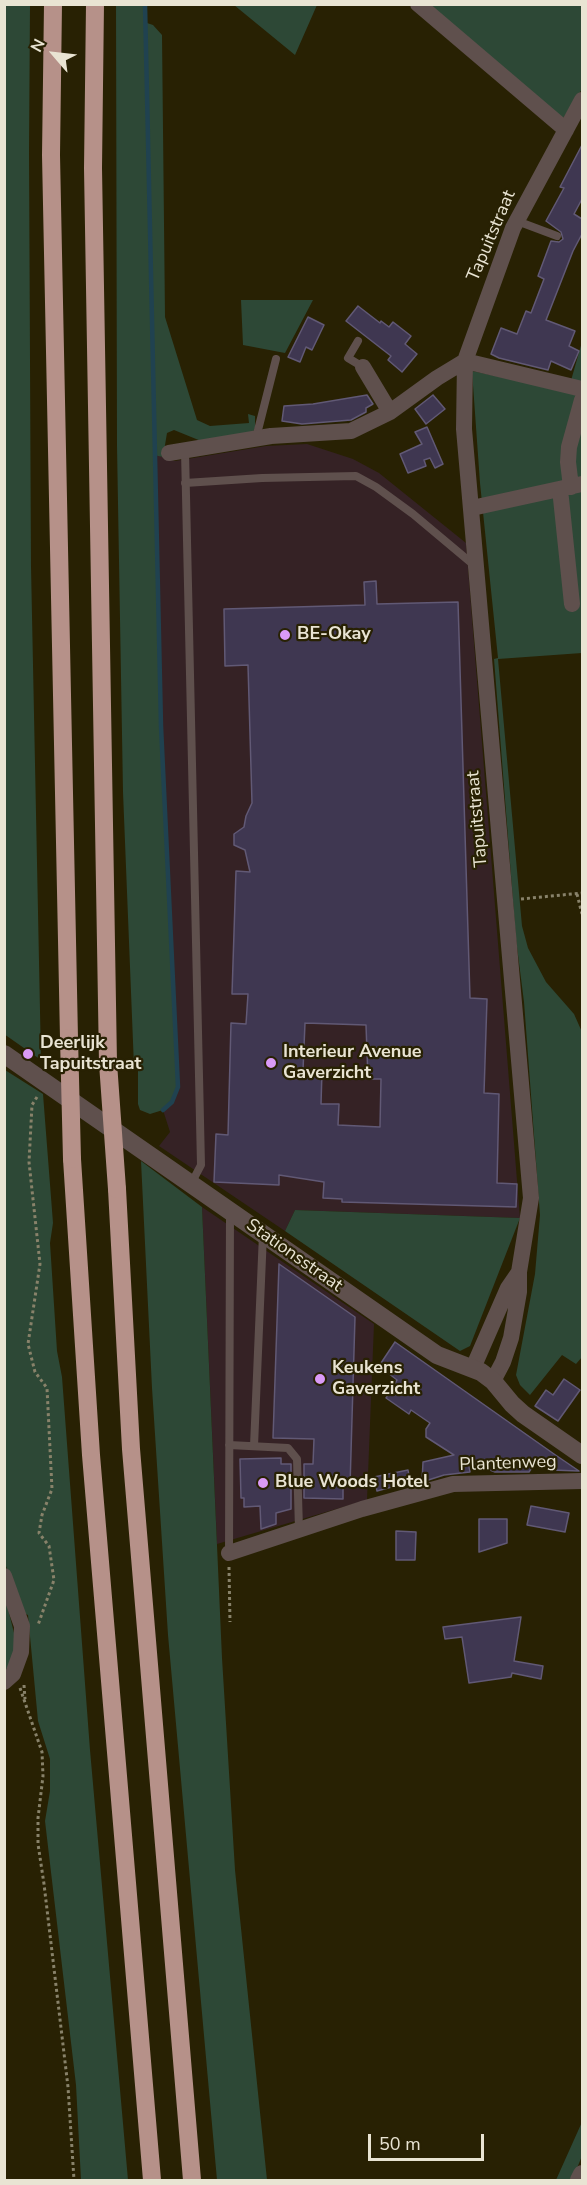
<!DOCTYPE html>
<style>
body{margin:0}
#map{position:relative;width:587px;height:2185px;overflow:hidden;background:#282103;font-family:"Nunito Sans",sans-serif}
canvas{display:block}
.frame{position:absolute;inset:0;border:6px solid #e9e4d3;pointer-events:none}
.north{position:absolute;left:24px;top:24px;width:60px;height:60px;-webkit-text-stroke:4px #282103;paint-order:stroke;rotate:298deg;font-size:16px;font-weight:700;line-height:24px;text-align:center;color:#e9e4d3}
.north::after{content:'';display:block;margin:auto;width:21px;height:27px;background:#e9e4d3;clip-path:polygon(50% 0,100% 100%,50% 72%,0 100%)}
.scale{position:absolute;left:368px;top:2134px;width:116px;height:27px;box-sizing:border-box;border:3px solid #e9e4d3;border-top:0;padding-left:8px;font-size:18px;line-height:21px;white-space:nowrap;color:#e9e4d3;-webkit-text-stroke:4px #282103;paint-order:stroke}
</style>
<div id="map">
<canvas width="587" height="2185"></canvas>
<div class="frame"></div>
<div class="north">N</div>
<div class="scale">50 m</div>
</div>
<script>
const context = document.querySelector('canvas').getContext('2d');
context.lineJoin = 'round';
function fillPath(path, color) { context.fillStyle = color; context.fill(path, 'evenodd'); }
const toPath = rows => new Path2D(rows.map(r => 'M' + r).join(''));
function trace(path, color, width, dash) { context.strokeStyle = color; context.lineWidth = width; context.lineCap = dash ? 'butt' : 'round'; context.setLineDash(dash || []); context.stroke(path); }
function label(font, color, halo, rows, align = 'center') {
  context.font = font + ' "Nunito Sans",sans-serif'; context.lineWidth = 4.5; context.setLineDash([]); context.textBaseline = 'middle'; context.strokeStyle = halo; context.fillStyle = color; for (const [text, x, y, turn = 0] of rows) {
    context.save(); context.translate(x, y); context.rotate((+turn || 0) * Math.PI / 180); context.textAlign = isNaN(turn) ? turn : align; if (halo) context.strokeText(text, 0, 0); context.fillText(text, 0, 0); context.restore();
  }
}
fillPath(toPath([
 [307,444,353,459,379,473,466,543,520,1218,295,1210,285,1231,159,1146,170,1132,163,1110,172,1102,178,1087,161,726,154,454,175,461,266,446],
 [202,1207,374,1324,367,1500,217,1544]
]), '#352225');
fillPath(toPath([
 [30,5,29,152,31,566,41,1060,4,1034,4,5],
 [116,5,145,5,144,22,153,25,162,35,165,317,197,420,210,426,249,423,248,414,255,416,255,428,253,432,201,441,174,430,167,433,163,457,154,455,161,726,178,1087,172,1102,163,1110,150,1114,140,1110,138,1104,138,1068,134,1067,123,792,117,446],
 [234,5,317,5,295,55],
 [423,5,582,5,582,89,562,120],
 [241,300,313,300,285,353,243,345],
 [582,342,582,653,498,659,522,926,528,948,546,982,574,1014,582,1032,582,1357,576,1364,562,1355,530,1395,520,1385,516,1375,535,1274,540,1215,524,1002,516,939,494,659,498,658,480,483,472,371,568,391],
 [5,1070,43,1094,53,1223,50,1243,57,1351,62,1377,90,1750,128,2180,81,2180,76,2085,45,1821,50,1791,50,1759,38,1721,28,1615,21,1612,5,1563],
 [141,1161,202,1207,222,1658,235,1870,267,2180,217,2180,168,1635,152,1388],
 [295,1210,520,1218,470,1346,460,1351,285,1231],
 [4,1593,17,1645,13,1660,4,1672],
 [582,2122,582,2156,575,2173,572,2180,556,2180]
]), '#2d4836');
trace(toPath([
 [145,4,161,726,178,1087,172,1102,163,1110]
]), '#204250', 4.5);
const building = toPath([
 [582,145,582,199,574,214,582,219,582,234,573,251,546,320,575,331,569,346,579,351,571,370,551,361,548,370,499,358,491,354,501,328,517,334,526,311,531,313,544,279,538,276,551,241,559,242,563,239,561,232,546,221,564,188,560,187,582,145],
 [358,306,380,323,381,321,389,327,393,322,411,336,405,344,417,354,402,372,388,360,391,356,346,321,358,306],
 [308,317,324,325,312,350,306,347,300,362,288,357,308,317],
 [367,395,373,404,366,408,366,412,351,420,302,424,282,421,284,406,313,404,367,395],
 [433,395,445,409,426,424,415,409,433,395],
 [427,427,443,464,435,468,430,458,424,460,426,466,408,473,400,454,422,444,415,432,427,427],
 [376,581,377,604,458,602,470,998,487,999,484,1093,499,1094,497,1183,517,1184,516,1207,342,1202,342,1199,323,1198,324,1182,279,1175,279,1185,214,1182,216,1134,228,1135,231,1023,246,1024,248,994,232,994,236,871,250,872,245,850,234,845,234,834,244,827,246,816,252,803,248,665,225,666,224,609,365,605,364,582,376,581],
 [305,1023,366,1025,368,1079,381,1079,380,1127,338,1125,339,1104,321,1104,322,1071,303,1070,305,1023],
 [279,1264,355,1317,350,1486,343,1486,343,1499,304,1498,304,1464,313,1464,314,1439,273,1438,279,1264],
 [395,1342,554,1454,579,1471,551,1470,537,1460,529,1472,495,1472,468,1461,470,1472,444,1475,422,1482,423,1462,454,1455,426,1437,426,1429,430,1423,411,1410,409,1414,386,1398,397,1380,379,1366,395,1342],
 [564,1379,580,1390,558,1421,535,1406,546,1390,553,1395,564,1379],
 [281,1458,281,1464,291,1464,291,1509,276,1513,276,1524,261,1529,260,1506,244,1507,244,1498,241,1498,240,1459,281,1458],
 [408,1470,410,1482,377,1491,374,1477,408,1470],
 [531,1506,569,1513,565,1532,527,1525,531,1506],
 [479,1519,507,1519,507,1543,479,1552,479,1519],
 [396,1531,416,1532,415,1560,396,1560,396,1531],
 [521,1617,514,1661,543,1666,541,1679,512,1673,511,1677,469,1683,462,1637,445,1639,443,1627,521,1617]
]);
fillPath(building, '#3f3751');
trace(building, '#615975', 1.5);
trace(toPath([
 [577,894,582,914],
 [521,899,582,893],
 [37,1097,32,1105,29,1162,40,1264,28,1344,35,1372,47,1388,52,1489,42,1515,39,1533,49,1546,54,1580,38,1625],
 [229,1567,230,1622],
 [24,1685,25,1699],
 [20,1688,42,1752,43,1776,38,1818,38,1844,44,1884,68,2087,74,2180]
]), '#88826a', 3, [3, 3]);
trace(toPath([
 [517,221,557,236],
 [358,341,348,358,363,367],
 [256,438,276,359],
 [185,451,201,1165,191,1184],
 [185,483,262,478,356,476,376,487,413,514,475,566],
 [229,1445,288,1448,297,1459,299,1530],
 [254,1446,263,1234],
 [229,1553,230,1211]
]), '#5f504d', 8);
trace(toPath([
 [418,4,566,130],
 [363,367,390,412],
 [169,453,271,436,351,431,390,412,437,378,465,361,582,389],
 [571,487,568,462,569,447,582,400],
 [560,489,572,604],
 [472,508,582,484],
 [473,1368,508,1288,519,1272],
 [493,1381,503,1362,511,1338,519,1292,519,1272,531,1198,464,429,465,361,513,228,582,100],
 [229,1553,362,1509,453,1484,582,1481],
 [4,1576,22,1626,21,1652,13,1674,4,1682]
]), '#5f504d', 16);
trace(toPath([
 [4,1054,437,1355,481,1372,493,1381,512,1404,523,1414,582,1455],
 [579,2180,582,2174]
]), '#5f504d', 18);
trace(toPath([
 [53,4,51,155,69,1038],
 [95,4,93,168,108,1063],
 [72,1159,91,1455,152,2180],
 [117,1189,131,1449,192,2180]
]), '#b69189', 18);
trace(toPath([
 [69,1038,72,1159],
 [108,1063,117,1189]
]), '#b69189', 18);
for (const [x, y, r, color] of [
 [285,635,6,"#da9af6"],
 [28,1054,6,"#da9af6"],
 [271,1063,6,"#da9af6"],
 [320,1379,6,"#da9af6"],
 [263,1483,6,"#da9af6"]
]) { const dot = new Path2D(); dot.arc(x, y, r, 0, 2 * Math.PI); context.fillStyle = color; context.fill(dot); trace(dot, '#282103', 2); }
label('18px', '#e9e4d3', '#282103', [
 ["Tapuitstraat",492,236,-67],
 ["Tapuitstraat",478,819,-95],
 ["Stationsstraat",294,1256,35],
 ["Plantenweg",508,1464,-2]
]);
label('bold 18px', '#e9e4d3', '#282103', [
 ["BE-Okay",297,635],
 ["Deerlijk",40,1044],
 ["Tapuitstraat",40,1065],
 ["Interieur Avenue",283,1053],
 ["Gaverzicht",283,1074],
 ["Keukens",332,1369],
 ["Gaverzicht",332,1390],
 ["Blue Woods Hotel",275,1483]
], 'left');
</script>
